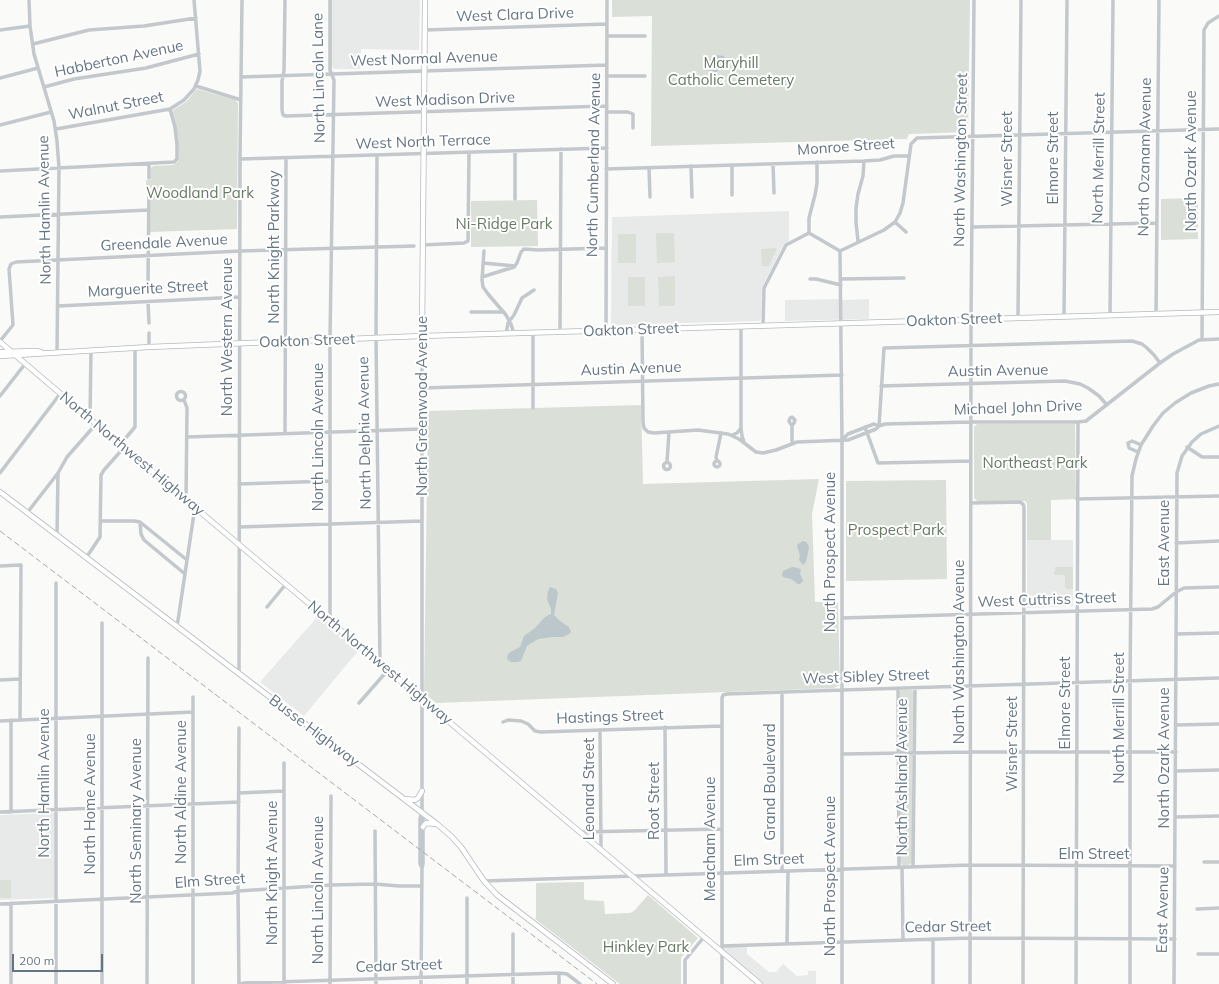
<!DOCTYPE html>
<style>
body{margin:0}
#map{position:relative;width:1219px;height:984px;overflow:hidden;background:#fafaf8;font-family:Mulish,sans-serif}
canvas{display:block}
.scale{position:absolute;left:12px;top:954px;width:91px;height:18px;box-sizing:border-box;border:2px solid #657683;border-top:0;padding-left:5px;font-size:12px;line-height:14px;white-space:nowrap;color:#657683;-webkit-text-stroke:3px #fff;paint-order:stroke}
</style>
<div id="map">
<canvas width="1219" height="984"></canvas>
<div class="scale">200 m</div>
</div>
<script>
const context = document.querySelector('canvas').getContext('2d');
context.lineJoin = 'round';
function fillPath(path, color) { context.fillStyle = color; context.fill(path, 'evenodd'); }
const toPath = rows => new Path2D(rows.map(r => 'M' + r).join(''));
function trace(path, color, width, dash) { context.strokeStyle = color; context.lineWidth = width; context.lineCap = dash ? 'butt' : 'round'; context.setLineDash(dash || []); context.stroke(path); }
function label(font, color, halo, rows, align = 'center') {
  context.font = font + ' Mulish,sans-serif'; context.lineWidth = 4; context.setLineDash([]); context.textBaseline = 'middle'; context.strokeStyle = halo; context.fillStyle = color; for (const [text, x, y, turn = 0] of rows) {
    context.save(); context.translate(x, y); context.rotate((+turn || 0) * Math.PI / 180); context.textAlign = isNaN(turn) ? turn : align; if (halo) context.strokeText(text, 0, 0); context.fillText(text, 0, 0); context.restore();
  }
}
fillPath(toPath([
 [331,0,420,0,419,50,361,49,360,69,334,69,331,66],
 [789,211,789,241,783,246,762,287,761,317,760,321,611,325,612,217],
 [841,299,842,300,869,299,869,319,785,321,785,300],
 [1027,540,1073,540,1073,606,1027,608],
 [319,615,358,651,304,716,260,682],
 [54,813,54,898,0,900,0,815],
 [723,945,747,945,747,954,769,972,776,972,783,964,797,976,808,975,808,971,816,971,816,984,764,984,722,949]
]), '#e8e9e9');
fillPath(toPath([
 [612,0,970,0,968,132,909,134,907,139,651,146,652,16,612,17],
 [197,89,235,100,238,103,237,229,150,232,151,188,146,188,146,180,151,180,151,168,153,166,173,165,176,163,179,160,177,133,173,113,173,110,186,102],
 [1198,198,1198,239,1161,240,1161,199],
 [537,200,538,246,471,247,471,201],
 [656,233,674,233,675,262,657,263],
 [618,234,636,234,636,263,618,263],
 [777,248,769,266,762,266,761,249],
 [675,276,675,306,659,306,658,277],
 [628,277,645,277,645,306,628,306],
 [641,405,643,484,819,479,812,514,815,602,838,602,840,685,834,688,436,703,424,693,428,411],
 [977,424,1075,424,1076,499,1051,500,1051,540,1027,540,1027,504,1025,501,978,502,974,498,974,427],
 [946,480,947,579,846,581,846,481],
 [1055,567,1073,567,1073,589,1067,589,1065,587,1065,575,1054,575],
 [901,690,911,690,913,691,912,859,911,864,908,865,903,866,900,862,899,692],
 [0,880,11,880,11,898,0,898],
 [584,882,584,898,585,900,604,901,605,914,630,913,634,911,648,895,698,938,681,958,681,984,620,984,535,919,536,917,536,883]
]), '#dadfd7');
fillPath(toPath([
 [717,55,724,56,725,59,724,62,726,65,724,67,718,68,717,72,715,74,706,69,704,65,706,64,705,60,706,59,711,59],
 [803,541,806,542,809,547,806,562,803,565,799,560,800,556,797,546,798,544],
 [792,567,798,568,801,570,800,574,802,578,803,581,800,584,798,584,791,579,783,577,782,575,783,571],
 [550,587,556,589,558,593,554,615,560,621,569,627,571,632,569,634,563,637,552,637,538,639,527,646,521,661,517,662,511,662,508,660,507,657,509,653,520,647,524,636,535,628,545,617,551,614,551,609,547,599,548,591]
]), '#bbc7cb');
const major = toPath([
 [422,336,425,0],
 [0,342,96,424,760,984],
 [0,352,36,351,41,352],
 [0,356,149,347,422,336,1219,312],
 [0,492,437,824,451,836,461,847,484,881,497,895,613,984],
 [406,799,415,800,418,798,422,791],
 [423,827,426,823,435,824]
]);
trace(major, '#b5babe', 6);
trace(toPath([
 [29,0,30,26,34,54,54,121,57,141,59,168,57,352],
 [285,0,284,71,282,81,282,110,283,115,286,116,607,106],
 [330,0,330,70,334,80,330,339,330,621],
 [0,30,30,26],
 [425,30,607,24],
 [607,36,645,36],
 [33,44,89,30,144,26,196,18],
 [607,76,645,76],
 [241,77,607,65],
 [0,78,38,68],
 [196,86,241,100],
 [44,87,74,79,146,68,199,54],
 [607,112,628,112,633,114,633,128],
 [0,125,51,112],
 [56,129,170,109,184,100,194,89,198,80,200,71,194,0],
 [515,151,515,199],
 [377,155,376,338,380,663],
 [240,159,607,148],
 [149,164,149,178],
 [773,164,774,193],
 [732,165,732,195],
 [691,166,692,197],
 [649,168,650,197],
 [606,169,864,161,880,160,894,156,909,156],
 [0,171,174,162,177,159,177,145,175,127,170,109],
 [0,217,149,210],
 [895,222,906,232],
 [972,227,1156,223],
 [809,233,809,218,815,195,817,183,817,162],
 [858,241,856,222,856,208,858,194,863,176,864,161],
 [423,245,464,243,468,241,469,152],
 [484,251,482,280,483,287,488,294,506,315,511,324,514,334],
 [840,251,842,440,842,984],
 [840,251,884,230,895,222,900,213,903,203,911,144,917,138,1219,129],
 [483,263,515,266],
 [482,277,514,267,517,263,521,252,524,249,538,250,605,248],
 [810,279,816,279,841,285],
 [841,279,904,278],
 [148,280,149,190],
 [148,302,149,323],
 [58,306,239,297],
 [471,312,504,312],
 [1156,315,1159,0],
 [1110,316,1113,0],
 [1064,317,1067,0],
 [1018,318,1021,0],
 [741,326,741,428,742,436,744,442],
 [763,326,764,288,786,245,809,233,840,251],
 [642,330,643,422,644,428,648,432,654,433,698,430,728,434,739,439,756,452,763,453,776,450,797,442,848,440,876,429,879,426],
 [606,331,607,0],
 [560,332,561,149],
 [149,333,149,347],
 [533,333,533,408],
 [506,334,508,323,514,315,522,298,534,290],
 [1202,339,1204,30,1208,23,1219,16],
 [0,341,13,325,9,269,11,264,16,262,240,251,414,246],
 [881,386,1065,381,1080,384,1088,388,1099,396,1107,405],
 [422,388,842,375],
 '176.5 396a4.5 4.5 0 1 1 9 0a4.5 4.5 0 1 1-9 0Z',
 [0,396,25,364],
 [184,400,187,408,186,499],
 [90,419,91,350],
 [792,425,794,423,795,420,792,417,790,418,789,421,790,423,792,425,792,443],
 [879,426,884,348,1132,341,1142,344,1147,348,1154,355,1160,363],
 [865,427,878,463,971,461],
 [285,433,286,158],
 [732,435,737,433,741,428],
 [187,437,422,429],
 [842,440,848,434,874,424,879,426,885,424,971,422,1078,422,1086,421,1160,363,1173,354,1199,340,1219,339],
 [1187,447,1202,457,1219,457],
 [1138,452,1129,448,1128,443,1132,441,1141,445],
 '714 464a3 3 0 1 1 6 0a3 3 0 1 1-6 0Z',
 [717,461,716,457,721,433],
 [667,462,669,432],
 '663.5 466a3.5 3.5 0 1 1 7 0a3.5 3.5 0 1 1-7 0Z',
 [0,473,60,394],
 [239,484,330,481],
 [1077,499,1219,496],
 [971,503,1020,502,1023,504,1024,507,1023,984],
 [27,513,58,473,67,457,96,424],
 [101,521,134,521,140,522,187,560],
 [140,522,141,534,144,540,185,574],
 [239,527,422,521],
 [57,536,58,473],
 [1176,543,1219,541],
 [86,558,100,537,101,475,104,470,120,452,124,440,135,427,135,348],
 [0,566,21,565,20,720],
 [56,583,56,984],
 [267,607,286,584],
 [842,618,1152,609,1158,607,1176,592,1184,588,1219,587],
 [177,627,195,507],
 [1176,634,1219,633],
 [239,673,240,159,242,0],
 [0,680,20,679],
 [898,688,899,867],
 [782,692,782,871],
 [193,697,193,984],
 [359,703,388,670],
 [11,720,11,812],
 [0,721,193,712],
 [503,722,508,720,521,721,528,724,535,731,541,732,722,726],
 [1176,725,1219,724],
 [665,727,666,875],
 [600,730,601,849],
 [842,754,970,752,1176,752],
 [284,763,284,983],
 [1176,771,1219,770],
 [239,793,284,791],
 [0,812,239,802],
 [421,814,420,819,420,864,422,868],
 [1175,817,1219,816],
 [375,831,376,984],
 [581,832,722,829],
 [1204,862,1219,862],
 [902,867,903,940],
 [913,867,915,688],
 [484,881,970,865,1175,866],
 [467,898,467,984],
 [0,904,232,893,238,891,331,885,375,884,399,886,422,886],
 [1197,909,1219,908],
 [513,934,513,984],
 [933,939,933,984],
 [787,944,788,871],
 [722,946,970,938,1175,939],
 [1198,954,1219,954],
 [11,984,11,903],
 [102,984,102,623],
 [147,984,148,658],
 [239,984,238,891,239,728],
 [241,984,244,983,559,973,567,974,580,984],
 [330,984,331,796],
 [421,984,422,868,423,864,423,819,422,812,422,336],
 [559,984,559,973],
 [685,984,685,960,704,937],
 [722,984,722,698,723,695,727,694,842,690,1219,678],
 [970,984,971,319,974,0],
 [1076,984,1078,422],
 [1130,984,1130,681,1132,476,1136,459,1141,445,1153,426,1163,413,1175,403,1191,393,1209,386,1219,384],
 [1174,984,1177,473,1182,456,1192,442,1201,434,1219,426]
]), '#c3c8cc', 3.5);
trace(major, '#fff', 4.5);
trace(toPath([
 [0,531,597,984]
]), '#a2aab0', 1, [6, 3]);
label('15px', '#657683', '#fff', [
 ["West Clara Drive",515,15,-2],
 ["Habberton Avenue",119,59,-12],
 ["West Normal Avenue",424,59,-2],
 ["North Lincoln Lane",319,78,-91],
 ["West Madison Drive",445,100,-2],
 ["Walnut Street",116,106,-11],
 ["West North Terrace",423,142,-2],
 ["Monroe Street",846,147,-4],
 ["North Ozanam Avenue",1145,157,-89],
 ["Elmore Street",1053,158,-90],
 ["North Merrill Street",1099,158,-89],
 ["Wisner Street",1007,159,-90],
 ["North Washington Street",961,160,-89],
 ["North Ozark Avenue",1191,161,-90],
 ["North Cumberland Avenue",594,165,-89],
 ["North Hamlin Avenue",45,210,-91],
 ["Greendale Avenue",164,243,-3],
 ["North Knight Parkway",274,247,-90],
 ["Marguerite Street",148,289,-3],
 ["Oakton Street",954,320,-2],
 ["Oakton Street",631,330,-2],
 ["North Western Avenue",227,337,-90],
 ["Oakton Street",307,341,-2],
 ["Austin Avenue",631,369,-2],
 ["Austin Avenue",998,371,-1],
 ["North Greenwood Avenue",422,406,-90],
 ["Michael John Drive",1018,408,-2],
 ["North Delphia Avenue",365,433,-91],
 ["North Lincoln Avenue",318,437,-90],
 ["North Northwest Highway",132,454,40],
 ["East Avenue",1164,543,-90],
 ["North Prospect Avenue",830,552,-90],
 ["West Cuttriss Street",1047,600,-2],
 ["North Washington Avenue",959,652,-90],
 ["North Northwest Highway",380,663,40],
 ["West Sibley Street",866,677,-2],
 ["Elmore Street",1065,703,-90],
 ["Hastings Street",610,717,-2],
 ["North Merrill Street",1119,718,-90],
 ["Busse Highway",314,731,37],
 ["Wisner Street",1012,744,-90],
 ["North Ozark Avenue",1164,758,-90],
 ["North Ashland Avenue",902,777,-90],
 ["Grand Boulevard",770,782,-90],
 ["North Hamlin Avenue",44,783,-90],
 ["Leonard Street",589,789,-90],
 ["North Aldine Avenue",181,792,-90],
 ["Root Street",654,801,-90],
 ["North Home Avenue",90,804,-90],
 ["North Seminary Avenue",136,821,-90],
 ["Meacham Avenue",710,839,-90],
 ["Elm Street",1094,854],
 ["Elm Street",769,860,-2],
 ["North Knight Avenue",272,873,-90],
 ["North Prospect Avenue",830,876,-90],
 ["Elm Street",210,881,-4],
 ["North Lincoln Avenue",318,890,-90],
 ["East Avenue",1163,910,-89],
 ["Cedar Street",948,927,-1],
 ["Cedar Street",399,966,-2]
]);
label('15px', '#687a64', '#fff', [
 ["Maryhill",731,63],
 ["Catholic Cemetery",731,80],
 ["Woodland Park",200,193],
 ["Ni-Ridge Park",504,224],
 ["Northeast Park",1035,463],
 ["Prospect Park",896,530],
 ["Hinkley Park",646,947]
]);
</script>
